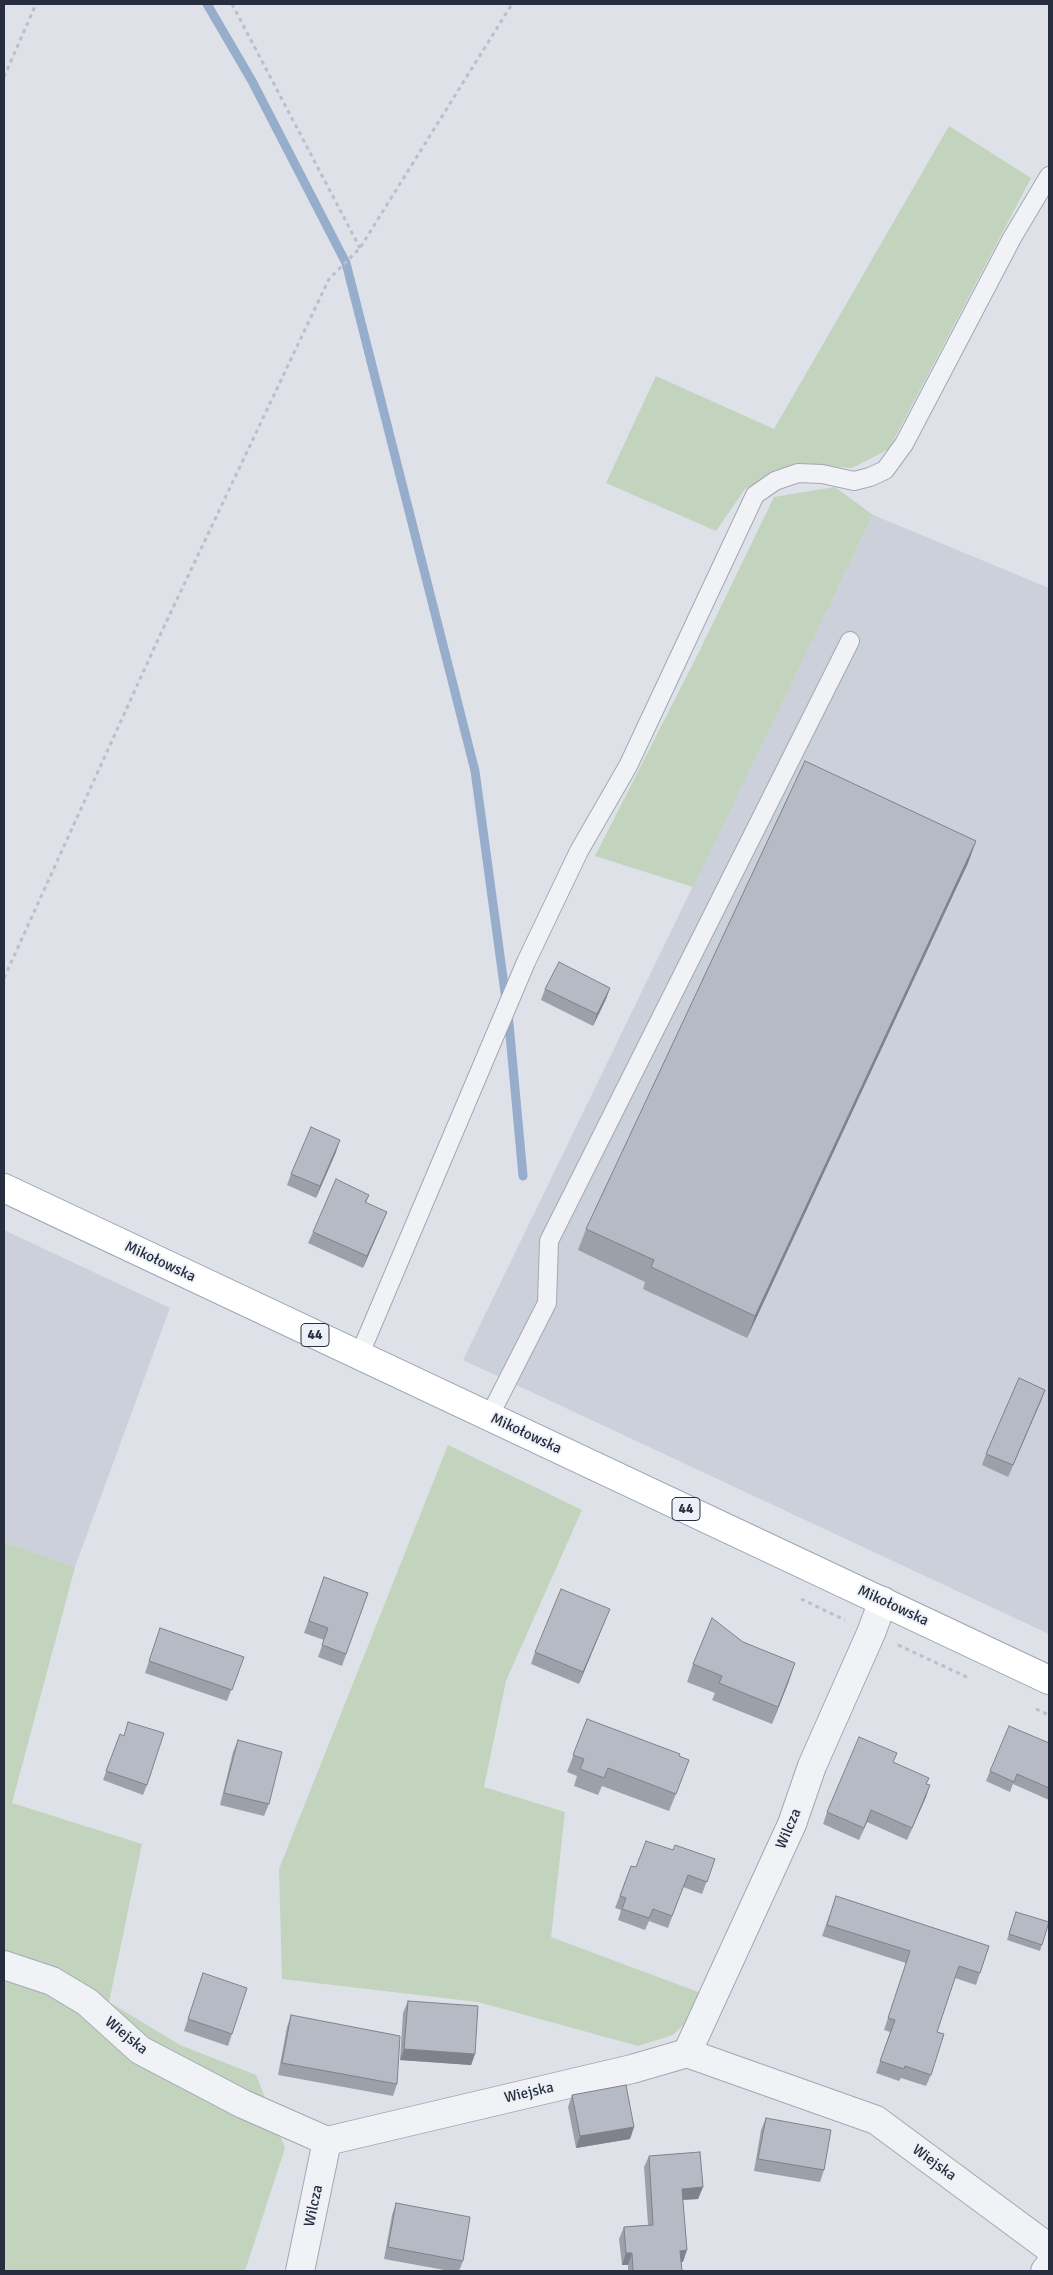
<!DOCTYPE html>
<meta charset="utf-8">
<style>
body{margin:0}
#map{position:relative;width:1053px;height:2275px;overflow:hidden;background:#dee1e8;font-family:Signika,sans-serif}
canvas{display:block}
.frame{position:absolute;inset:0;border:5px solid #262e40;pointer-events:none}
</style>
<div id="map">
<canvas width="1053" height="2275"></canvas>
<div class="frame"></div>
</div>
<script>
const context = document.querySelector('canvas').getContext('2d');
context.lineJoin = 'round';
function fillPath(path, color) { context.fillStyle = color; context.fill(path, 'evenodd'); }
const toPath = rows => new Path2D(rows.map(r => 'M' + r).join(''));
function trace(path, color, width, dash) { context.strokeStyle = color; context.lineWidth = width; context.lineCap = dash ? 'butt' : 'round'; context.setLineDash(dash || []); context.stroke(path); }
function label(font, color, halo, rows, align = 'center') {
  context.font = font + ' Signika,sans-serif'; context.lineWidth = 4; context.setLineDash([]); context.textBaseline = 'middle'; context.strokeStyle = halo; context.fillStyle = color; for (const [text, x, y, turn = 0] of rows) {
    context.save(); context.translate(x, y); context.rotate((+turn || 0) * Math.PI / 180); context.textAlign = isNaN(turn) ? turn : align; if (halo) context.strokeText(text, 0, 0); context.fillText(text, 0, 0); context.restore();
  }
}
fillPath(toPath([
 [873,515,1049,588,1049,1634,463,1360],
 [4,1230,170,1308,75,1567,4,1542]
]), '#ccd0da');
fillPath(toPath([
 [949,126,1031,178,889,449,852,468,793,464,745,489,716,531,606,483,656,376,774,429],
 [835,487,873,515,693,887,595,856,699,652,774,497],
 [448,1445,582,1510,506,1681,484,1787,565,1812,551,1937,701,1993,686,2022,673,2035,638,2046,478,2002,282,1979,279,1869],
 [4,1542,75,1567,12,1803,142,1844,109,2002,180,2045,256,2075,285,2148,245,2271,4,2271]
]), '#c2d3be');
trace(toPath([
 [207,4,252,81,346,263,475,771,506,1000],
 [508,1013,523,1176]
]), '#96adcb', 9);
const lane = toPath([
 [359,1356,526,962,579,851,628,766,755,495,775,481,798,473,822,474,854,481,870,477,885,470,904,444,1012,238,1049,176],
 [489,1417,547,1303,549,1241,850,641]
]);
const street = toPath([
 [4,1965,52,1981,87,2002,140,2050,243,2104,327,2141,632,2069,687,2053,876,2120,1049,2248],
 [687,2053,792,1824,812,1766,871,1633,883,1601],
 [300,2271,327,2141],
 [1045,2271,1049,2266]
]);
const primary = toPath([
 [4,1188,1049,1680]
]);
trace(lane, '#a3a8b2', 20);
trace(street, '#a3a8b2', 30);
trace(primary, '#9ca5b5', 30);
trace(toPath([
 [232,4,360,248],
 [4,77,36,4],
 [4,978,161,633,329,279,360,248,512,4],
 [801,1599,845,1620],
 [898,1645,969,1678],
 [1036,1709,1049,1715]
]), '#bcbfc7', 3, [4, 4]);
trace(lane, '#f1f2f6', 18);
trace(street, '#f1f2f6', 28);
trace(primary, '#fff', 28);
fillPath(toPath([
 [976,841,968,863,747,1338,643,1289,645,1282,578,1250,586,1229],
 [610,988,606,999,593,1026,541,1000,545,989],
 [336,1152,316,1198,287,1185,291,1174],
 [369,1195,366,1203,382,1224,363,1268,308,1243,313,1232],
 [1045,1390,1041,1401,1008,1477,982,1465,986,1454],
 [324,1577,368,1593,342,1666,318,1657,324,1640,304,1633],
 [605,1621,579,1684,531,1664,535,1652],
 [160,1628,244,1657,227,1701,145,1673],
 [693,1664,789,1681,772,1724,712,1700,715,1693,687,1682],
 [587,1719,679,1756,683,1777,669,1811,602,1786,598,1795,574,1786,577,1776,567,1772],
 [120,1734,147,1785,143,1795,103,1780],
 [238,1740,269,1804,264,1816,220,1805,233,1752],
 [1049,1743,1049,1800,1013,1784,1010,1792,986,1781,990,1771],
 [894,1762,927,1784,926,1797,907,1840,867,1822,859,1840,823,1824,827,1812],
 [673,1850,715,1859,702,1894,683,1887,668,1928,649,1921,645,1930,618,1920,621,1910,615,1908,631,1866,636,1867],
 [836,1896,989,1946,976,1985,955,1978,937,2032,931,2075,926,2086,901,2078,899,2081,876,2073,890,2032,884,2030,906,1963,822,1936],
 [1016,1912,1049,1922,1040,1951,1007,1940],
 [203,1973,232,2034,228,2046,184,2031],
 [408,2001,475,2054,471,2065,400,2060,403,2013],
 [291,2015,397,2084,393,2096,278,2075,287,2027],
 [572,2095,634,2127,630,2139,576,2148,568,2107],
 [766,2118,824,2170,820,2182,754,2171,761,2130],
 [649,2156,703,2187,698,2199,683,2200,683,2262,681,2262,682,2271,628,2271,628,2265,622,2265,619,2239,624,2227,648,2225,644,2167],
 [396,2203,463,2261,459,2271,450,2271,384,2259,392,2215]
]), '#9ca0a9');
fillPath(toPath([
 [976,841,968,863,747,1338,755,1316],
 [610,988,606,999,593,1026,597,1014],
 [340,1140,336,1152,316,1198,320,1186],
 [387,1212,382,1224,363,1268,367,1256],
 [1045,1390,1041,1401,1008,1477,1013,1465],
 [610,1609,605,1621,579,1684,583,1672],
 [795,1663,789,1681,772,1724,778,1707],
 [930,1785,926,1797,907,1840,912,1828],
 [871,1810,867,1822,859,1840,864,1828],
 [404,2049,475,2054,471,2065,400,2060],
 [634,2127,630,2139,576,2148,580,2136],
 [703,2187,698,2199,678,2200,682,2189],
 [687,2250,683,2262,676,2262,680,2251],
 [626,2253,632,2253,628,2265,622,2265]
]), '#7f828a');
const building = toPath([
 [805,761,976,841,755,1316,651,1267,654,1260,586,1229,805,761],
 [559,962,610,988,597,1014,545,989,559,962],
 [311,1127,340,1140,320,1186,291,1174,311,1127],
 [336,1179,369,1195,365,1202,387,1212,367,1256,313,1232,336,1179],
 [1019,1378,1045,1390,1013,1465,986,1454,1019,1378],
 [324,1577,368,1593,346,1654,322,1645,328,1628,309,1621,324,1577],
 [561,1589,610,1609,583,1672,535,1652,561,1589],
 [712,1618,743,1642,795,1663,778,1707,719,1683,722,1676,693,1664,712,1618],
 [160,1628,244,1657,232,1690,149,1661,160,1628],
 [587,1719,680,1754,679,1756,689,1760,676,1794,608,1768,604,1778,580,1769,584,1759,573,1755,587,1719],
 [128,1722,164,1733,147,1785,106,1771,120,1734,124,1736,128,1722],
 [1009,1726,1049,1743,1049,1788,1017,1774,1014,1782,990,1771,1009,1726],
 [859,1737,897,1753,893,1762,929,1778,926,1784,930,1785,912,1828,871,1810,864,1828,827,1812,859,1737],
 [238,1740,282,1752,269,1804,224,1793,238,1740],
 [646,1841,673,1850,675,1845,715,1859,707,1882,688,1875,672,1916,653,1909,649,1918,622,1909,626,1898,620,1896,631,1866,636,1867,646,1841],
 [836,1896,989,1946,980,1973,959,1966,937,2032,944,2034,931,2075,905,2066,904,2069,880,2061,895,2020,888,2018,910,1951,827,1925,836,1896],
 [1016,1912,1049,1922,1042,1945,1009,1934,1016,1912],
 [203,1973,247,1988,232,2034,188,2019,203,1973],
 [408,2001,478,2006,475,2054,404,2049,408,2001],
 [291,2015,400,2036,397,2084,282,2063,291,2015],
 [626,2085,634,2127,580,2136,572,2095,626,2085],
 [766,2118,831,2130,824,2170,758,2159,766,2118],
 [700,2152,703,2187,682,2189,687,2250,680,2251,682,2271,633,2271,632,2253,626,2253,624,2227,653,2225,649,2156,700,2152],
 [396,2203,470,2217,463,2261,388,2247,396,2203]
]);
fillPath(building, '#b5bac5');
trace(building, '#7f828a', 1);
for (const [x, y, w] of [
 [315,1335,28],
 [686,1509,28]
]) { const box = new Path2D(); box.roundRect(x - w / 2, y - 11.5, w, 23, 4); context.fillStyle = '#edf0f6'; context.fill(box); trace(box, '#262e40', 1); }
label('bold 14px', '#262e40', null, [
 ["44",315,1335],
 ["44",686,1509]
]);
label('15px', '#262e40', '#edf0f6', [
 ["Mikołowska",160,1262,25],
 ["Mikołowska",526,1434,25],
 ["Mikołowska",893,1606,25],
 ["Wilcza",789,1829,-67],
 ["Wiejska",126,2036,39],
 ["Wiejska",529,2093,-13],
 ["Wiejska",934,2163,36],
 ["Wilcza",314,2206,-78]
]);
</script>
